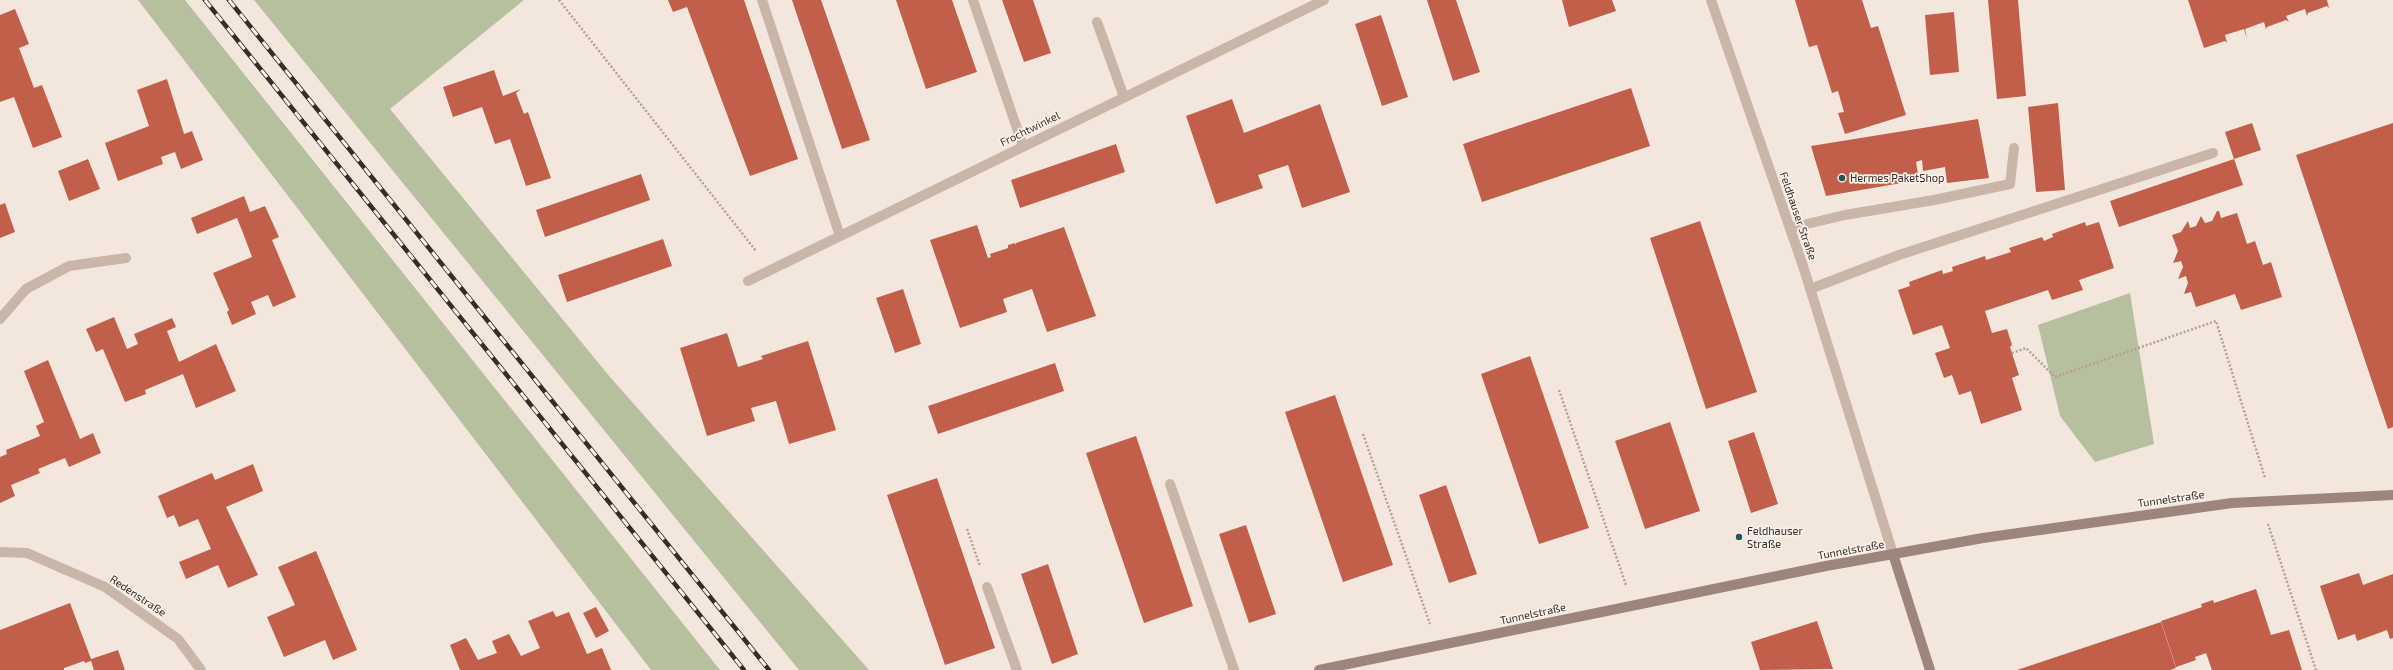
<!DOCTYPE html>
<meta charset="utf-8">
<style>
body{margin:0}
canvas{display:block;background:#f2e6dd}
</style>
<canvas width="2393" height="670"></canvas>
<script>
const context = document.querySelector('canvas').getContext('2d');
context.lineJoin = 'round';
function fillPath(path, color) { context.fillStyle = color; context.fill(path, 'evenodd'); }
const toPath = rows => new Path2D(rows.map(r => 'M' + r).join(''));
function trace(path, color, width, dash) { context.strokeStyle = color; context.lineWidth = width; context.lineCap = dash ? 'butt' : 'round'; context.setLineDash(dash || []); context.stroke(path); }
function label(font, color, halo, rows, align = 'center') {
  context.font = font + ' "Exo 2",sans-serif'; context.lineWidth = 3.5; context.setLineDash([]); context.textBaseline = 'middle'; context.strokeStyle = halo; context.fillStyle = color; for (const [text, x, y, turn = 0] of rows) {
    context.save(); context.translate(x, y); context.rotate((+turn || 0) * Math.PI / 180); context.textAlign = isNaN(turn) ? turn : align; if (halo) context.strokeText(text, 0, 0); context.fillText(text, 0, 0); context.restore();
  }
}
fillPath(toPath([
 [138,0,185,0,720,670,651,670],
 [254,0,524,0,390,109,610,377,869,670,799,670],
 [2130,293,2154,444,2095,462,2060,416,2038,325]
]), '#b7c09e');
fillPath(toPath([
 [668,0,744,0,798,159,750,176,687,7,673,12],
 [792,0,821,0,870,140,842,149],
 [896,0,952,0,977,72,926,89],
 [1002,0,1033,0,1051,53,1024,62],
 [1427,0,1456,0,1480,72,1453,81],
 [1562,0,1612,0,1616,11,1569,27],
 [1795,0,1862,0,1871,28,1878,26,1906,115,1845,134,1838,113,1844,112,1838,91,1832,93,1817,45,1809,47],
 [1988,0,2018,0,2026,96,1997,99],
 [2188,0,2327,0,2329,8,2327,6,2308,13,2307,16,2305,9,2286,16,2289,22,2286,20,2267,27,2266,29,2264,22,2245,29,2247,39,2244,29,2225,35,2227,43,2225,41,2204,48],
 [15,9,29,44,19,48,34,88,42,85,62,137,33,148,14,97,0,102,0,15],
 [1954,12,1959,72,1930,75,1925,15],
 [1381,15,1408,97,1382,106,1355,24],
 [494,70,503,96,521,89,516,93,524,114,528,112,551,178,526,186,510,139,495,144,482,107,453,117,443,87],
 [167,79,184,134,192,131,203,160,181,169,175,152,161,157,163,164,118,181,105,143,149,126,137,90],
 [1631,88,1650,146,1482,202,1463,144],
 [1232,99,1244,133,1320,104,1350,192,1302,208,1288,165,1258,175,1263,188,1216,204,1186,116],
 [2058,103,2065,190,2036,192,2028,107],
 [1978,119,1989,178,1947,183,1945,167,1923,171,1922,160,1916,162,1919,180,1826,196,1811,146],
 [2252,123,2261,150,2234,159,2225,132],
 [2393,123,2393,427,2388,429,2296,155],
 [1116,144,1125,172,1020,208,1011,180],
 [88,159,100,189,69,201,58,171],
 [2234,159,2243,185,2119,227,2110,201],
 [641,174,650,200,545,237,536,210],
 [244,196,250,212,265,206,279,237,272,240,296,297,273,307,268,295,251,302,256,314,232,325,227,312,229,310,213,273,252,257,243,233,237,218,197,234,191,218],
 [5,203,15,232,0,238,0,205],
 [2217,211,2219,211,2221,218,2237,213,2247,244,2255,241,2263,265,2271,262,2282,297,2241,310,2235,294,2196,307,2191,292,2184,294,2188,283,2186,276,2178,279,2183,267,2181,261,2173,263,2178,251,2172,235,2181,232,2188,221,2190,228,2196,226,2201,216,2205,223,2212,221],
 [1700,221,1757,392,1706,409,1650,238],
 [2085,222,2086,226,2099,222,2114,268,2079,280,2083,290,2052,300,2048,290,1985,311,1992,333,2007,329,2012,345,2010,347,2019,375,2012,378,2022,410,1981,424,1971,391,1959,395,1952,375,1944,378,1935,353,1950,348,1942,325,1913,335,1898,290,1910,286,1909,282,1942,270,1943,274,1953,271,1952,267,1985,256,1986,260,2011,252,2009,248,2042,237,2044,241,2053,237,2052,234],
 [977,225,988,258,991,257,990,254,1008,248,1008,245,1015,243,1016,245,1016,243,1064,227,1096,316,1047,332,1032,289,1003,299,1007,312,960,328,930,240],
 [663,239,672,266,567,302,558,275],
 [903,289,921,344,895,353,876,298],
 [114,317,127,349,138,344,134,334,172,318,176,327,167,331,179,362,216,344,236,391,196,408,183,374,145,390,146,394,125,402,103,349,96,352,86,329],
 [727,333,738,367,763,359,761,356,808,341,836,430,789,444,776,401,751,408,755,421,707,436,680,348],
 [1530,356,1589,528,1539,544,1481,374],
 [48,360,80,439,93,433,101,453,69,467,65,458,38,469,40,473,11,485,15,496,0,503,0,457,7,454,6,450,40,436,36,426,44,422,24,371],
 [1055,363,1064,391,938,434,928,406],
 [1335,395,1393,565,1343,582,1285,412],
 [1670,422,1700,511,1645,529,1615,441],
 [1754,432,1778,504,1751,513,1728,441],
 [1136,436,1193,606,1144,623,1086,453],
 [253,464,263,491,226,507,258,575,228,588,218,565,186,579,179,562,211,549,198,519,179,527,174,515,167,518,158,496,212,473,215,480],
 [937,478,995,648,945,665,887,495],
 [1446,485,1477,574,1449,583,1419,495],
 [1246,525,1276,614,1249,623,1219,534],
 [316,551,357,650,333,660,325,640,284,657,267,617,295,605,278,567],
 [1048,564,1078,654,1052,664,1021,574],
 [2359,573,2363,585,2393,574,2393,638,2390,639,2387,630,2357,641,2355,634,2338,640,2320,586],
 [2256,589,2271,635,2289,630,2302,670,2212,670,2206,653,2195,657,2196,660,2176,667,2161,621,2202,607,2201,604,2213,600,2214,603],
 [70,603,91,659,118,650,125,670,94,670,91,661,85,663,84,661,64,668,64,670,0,670,0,630],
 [596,607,609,631,596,638,583,613],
 [553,611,556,617,569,612,587,654,602,648,611,670,460,670,450,645,466,638,478,660,497,653,492,641,509,634,521,656,540,648,528,621],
 [1817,621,1833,669,1760,670,1751,642],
 [2161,622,2176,668,2170,670,2017,670]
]), '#c25f4b');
trace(toPath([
 [559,0,756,251],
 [2012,353,2026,348,2055,377,2216,321,2265,478],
 [1559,390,1626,585],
 [1363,434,1430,624],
 [2268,524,2316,670],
 [967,529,980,566]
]), '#b5a094', 2.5, [2, 2]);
trace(toPath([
 [762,0,840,236],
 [973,0,1023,146],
 [1097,22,1124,97],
 [1790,228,1845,215,1934,200,2010,184,2014,148],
 [1810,289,1899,255,2213,153],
 [1170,484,1234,670],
 [987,587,1017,670]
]), '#c9b6a9', 10);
trace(toPath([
 [1711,0,1803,266,1893,554],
 [748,281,1324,0],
 [0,319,26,289,69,266,126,258],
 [0,552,27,553,105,587,178,639,201,670]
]), '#c9b6a9', 10);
trace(toPath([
 [1893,554,1930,670],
 [1319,670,1826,566,1983,538,2232,503,2393,495]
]), '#9d857b', 10);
const rail = toPath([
 [205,0,744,670],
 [229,0,769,670]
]);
trace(rail, '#372c29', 4.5);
trace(rail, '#f9f1ea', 3, [9]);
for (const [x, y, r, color] of [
 [1842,178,4,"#205757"],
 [1739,537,4,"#205757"]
]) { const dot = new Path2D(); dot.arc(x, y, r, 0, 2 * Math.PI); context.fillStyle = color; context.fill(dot); trace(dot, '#f9f1ea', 1.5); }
label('11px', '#372c29', '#f9f1ea', [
 ["Frochtwinkel",1030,129,-26],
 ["Feldhauser Straße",1798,216,71],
 ["Tunnelstraße",2171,499,-8],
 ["Tunnelstraße",1851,550,-10],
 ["Redenstraße",138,596,34],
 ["Tunnelstraße",1533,614,-12]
]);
label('11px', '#372c29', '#f9f1ea', [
 ["Hermes PaketShop",1850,178],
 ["Feldhauser",1747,531],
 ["Straße",1747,544]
], 'left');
</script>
